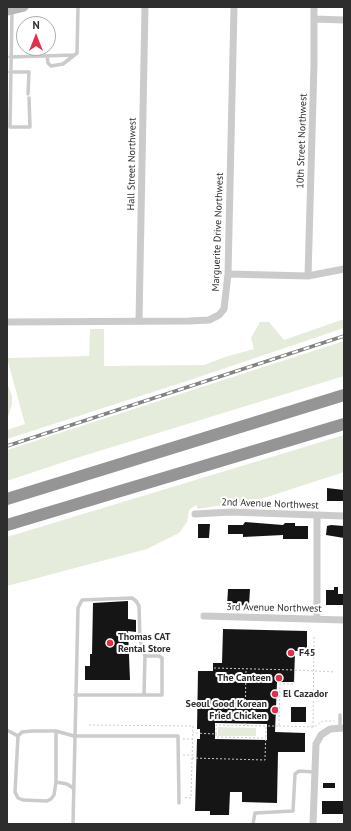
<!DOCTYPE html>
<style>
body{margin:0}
#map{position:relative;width:351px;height:831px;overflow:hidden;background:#fff;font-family:"PT Sans",sans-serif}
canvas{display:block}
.frame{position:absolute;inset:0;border:8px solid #2e2e2e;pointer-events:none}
.north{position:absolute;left:16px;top:16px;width:40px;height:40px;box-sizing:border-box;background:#fff;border:1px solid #ababab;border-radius:50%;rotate:0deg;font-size:11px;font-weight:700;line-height:16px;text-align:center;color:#2e2e2e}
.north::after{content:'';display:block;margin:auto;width:14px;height:18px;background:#e72e49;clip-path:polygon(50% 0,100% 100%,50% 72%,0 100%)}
</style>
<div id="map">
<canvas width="351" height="831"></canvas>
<div class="frame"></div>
<div class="north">N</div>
</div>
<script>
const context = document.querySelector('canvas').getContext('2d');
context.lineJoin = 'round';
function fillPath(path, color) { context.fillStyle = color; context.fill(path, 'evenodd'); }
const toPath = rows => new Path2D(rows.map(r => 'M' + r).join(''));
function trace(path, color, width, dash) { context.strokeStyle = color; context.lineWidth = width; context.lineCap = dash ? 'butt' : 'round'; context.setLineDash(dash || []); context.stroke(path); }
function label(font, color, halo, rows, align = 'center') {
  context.font = font + ' "PT Sans",sans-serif'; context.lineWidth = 4; context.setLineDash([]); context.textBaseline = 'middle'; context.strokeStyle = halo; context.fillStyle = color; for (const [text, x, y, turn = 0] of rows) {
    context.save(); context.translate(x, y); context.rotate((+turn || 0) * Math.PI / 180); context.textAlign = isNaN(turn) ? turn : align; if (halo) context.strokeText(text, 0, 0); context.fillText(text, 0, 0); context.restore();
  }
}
fillPath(toPath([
 [344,319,344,328,187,381,7,439,7,430,25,424,7,358,89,356,90,329,104,329,104,366,204,365,225,357,254,349,251,338,260,322,269,322,284,340],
 [344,341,344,376,73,459,7,481,7,450],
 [7,383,12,396,12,404,7,420],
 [344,435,344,472,264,498,198,509,196,505,189,510,187,522,179,533,147,549,7,586,7,537],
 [218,727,256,728,256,736,218,736]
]), '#e5ecdb');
fillPath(toPath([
 [327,488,344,490,344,501,327,501],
 [245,522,283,525,285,523,295,523,295,526,308,526,308,539,283,539,283,535,243,537,243,534,228,534,228,525,243,525],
 [198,524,210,524,209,538,198,538],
 [331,525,344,526,344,538,326,535,327,526],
 [334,587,338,587,338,594,344,594,344,605,326,605,326,590,334,590],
 [228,589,250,589,249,605,227,606],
 [128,601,128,619,136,620,136,632,128,631,130,680,85,680,85,666,90,666,90,654,92,654,93,603],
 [223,629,307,631,307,651,295,651,294,682,277,682,275,732,305,733,305,752,278,752,277,803,242,802,242,792,230,792,229,815,210,815,210,811,195,811,197,739,200,739,200,729,197,729,198,671,213,671,213,663,222,663],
 [215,723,267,724,267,740,215,739],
 [291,707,306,707,306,722,291,722],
 [323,783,335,783,335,788,323,788],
 [322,801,344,801,344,814,322,814]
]), '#151515');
trace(toPath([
 [214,668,295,670,294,684,280,684,279,726,267,726],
 [295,670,335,672],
 [89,725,193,726,191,798,183,797],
 [245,725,246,670],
 [279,726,314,727,323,721,334,721],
 [313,727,314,635],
 [216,734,216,737,266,738],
 [183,739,192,739],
 [183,755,191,755],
 [192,758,265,760,266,726,216,725,216,734,193,733]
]), '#cbcbcb', 1, [2, 2]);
trace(toPath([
 [12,11,10,127,30,127,29,98],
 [47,56,48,63,51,66,63,64,77,53,78,7],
 [10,57,74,55],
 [10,72,29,72,28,94],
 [75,695,162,695,162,658,159,656,145,656],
 [340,728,340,715],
 [7,730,18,736],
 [56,731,56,782,54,795,51,799,47,801,23,800,18,798,15,792,18,736,22,732,32,731,56,731,74,736,178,736,179,803],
 [56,782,67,784,73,788],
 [73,824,78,608,82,600,132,598,136,601,139,606,140,640,145,656,144,695],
 [253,824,255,813,293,811,295,774,299,771,314,772]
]), '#cbcbcb', 3.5);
trace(toPath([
 [314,19,344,20],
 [228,274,308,276,344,269],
 [308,276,314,64,314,7],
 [139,321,145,7],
 [7,322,189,321,209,320,219,315,224,309,228,274,234,7],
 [195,514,231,512,344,516],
 [204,616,344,620],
 [317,619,317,516],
 [313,824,316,744,321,735,330,729,344,728]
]), '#cbcbcb', 7);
trace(toPath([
 [7,11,24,7]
]), '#b8b8b8', 9);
trace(toPath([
 [7,499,344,395],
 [7,525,344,424]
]), '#959595', 12);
const rail = toPath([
 [7,446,344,336]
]);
trace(rail, '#838383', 3.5);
trace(rail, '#fff', 2, [6]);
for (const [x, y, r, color] of [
 [110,643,4,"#e72e49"],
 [291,653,4,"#e72e49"],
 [279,678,4,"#e72e49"],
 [275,694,4,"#e72e49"],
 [275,710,4,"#e72e49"]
]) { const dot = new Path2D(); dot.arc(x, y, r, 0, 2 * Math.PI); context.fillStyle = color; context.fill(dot); trace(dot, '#fff', 1.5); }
label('10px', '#2e2e2e', '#fff', [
 ["10th Street Northwest",302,141,-88],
 ["Hall Street Northwest",132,164,-89],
 ["Marguerite Drive Northwest",218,232,-88],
 ["2nd Avenue Northwest",270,504,2],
 ["3rd Avenue Northwest",274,608,1]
]);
label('bold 10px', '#2e2e2e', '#fff', [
 ["Thomas CAT",118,637],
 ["Rental Store",118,649],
 ["F45",299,653],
 ["The Canteen",271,678,"right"],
 ["El Cazador",283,694],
 ["Seoul Good Korean",267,704,"right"],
 ["Fried Chicken",267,716,"right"]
], 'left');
</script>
